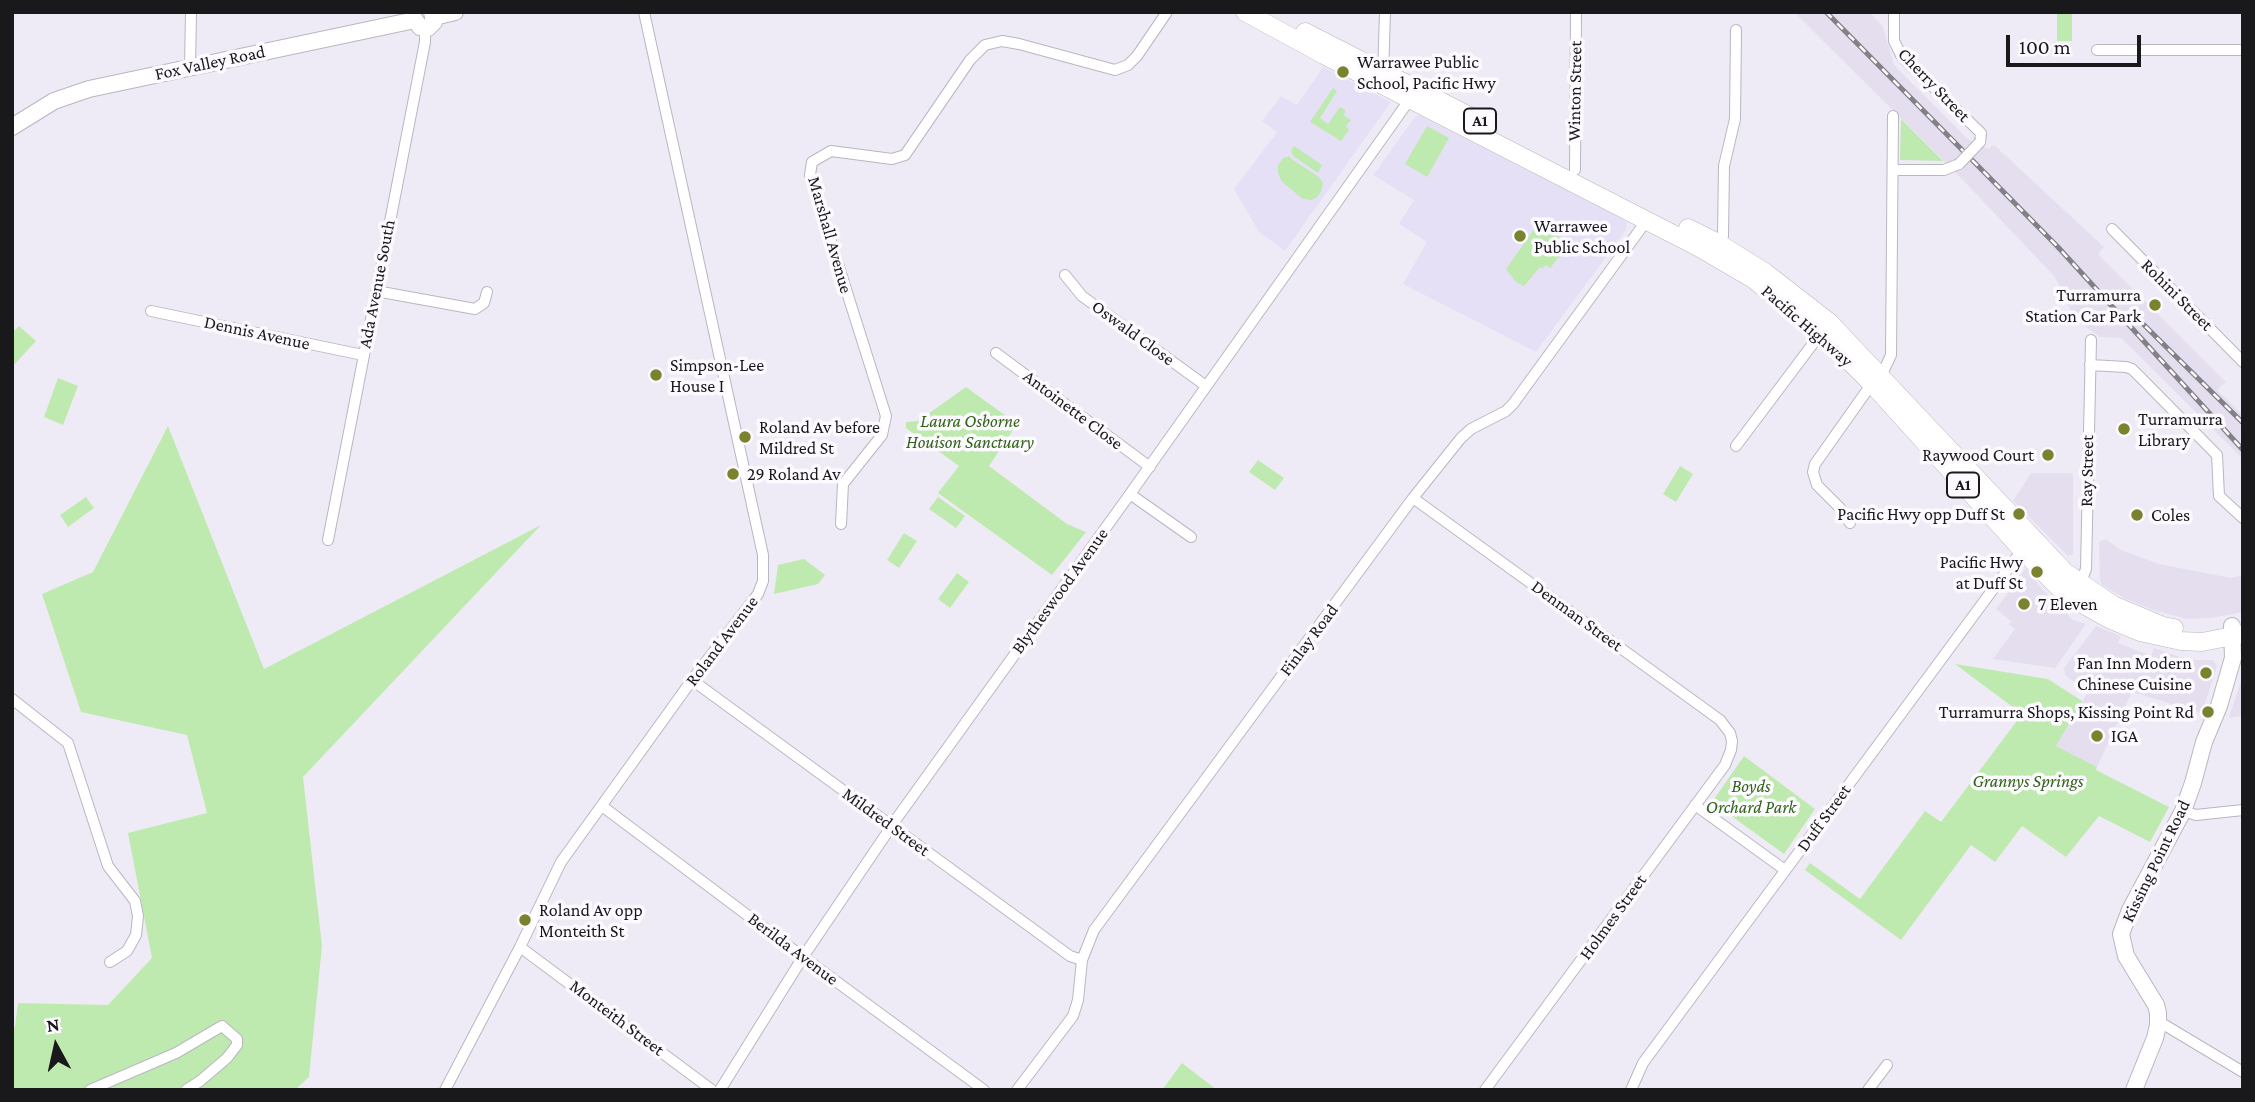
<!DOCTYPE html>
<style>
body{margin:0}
#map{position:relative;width:2255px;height:1102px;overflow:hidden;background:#efebf6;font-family:"Crimson Pro",serif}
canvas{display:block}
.frame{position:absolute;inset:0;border:14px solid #19181b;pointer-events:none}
.north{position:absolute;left:21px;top:1011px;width:70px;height:70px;-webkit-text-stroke:5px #fcfafe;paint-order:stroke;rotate:352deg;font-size:19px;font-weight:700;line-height:28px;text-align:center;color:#19181b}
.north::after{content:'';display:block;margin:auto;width:24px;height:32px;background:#19181b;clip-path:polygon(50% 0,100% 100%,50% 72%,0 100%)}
.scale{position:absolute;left:2006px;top:35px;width:135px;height:32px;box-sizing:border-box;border:4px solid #19181b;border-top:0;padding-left:9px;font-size:21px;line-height:24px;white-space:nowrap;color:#19181b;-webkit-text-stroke:5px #fcfafe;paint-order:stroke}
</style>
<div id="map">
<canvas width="2255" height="1102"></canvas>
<div class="frame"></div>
<div class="north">N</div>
<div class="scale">100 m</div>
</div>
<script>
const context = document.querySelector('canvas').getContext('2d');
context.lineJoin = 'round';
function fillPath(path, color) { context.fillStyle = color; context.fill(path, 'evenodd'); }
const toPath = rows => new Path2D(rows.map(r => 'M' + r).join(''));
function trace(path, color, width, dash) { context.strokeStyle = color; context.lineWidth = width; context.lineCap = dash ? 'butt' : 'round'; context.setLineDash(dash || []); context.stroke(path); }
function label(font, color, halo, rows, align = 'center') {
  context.font = font + ' "Crimson Pro",serif'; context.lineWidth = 7; context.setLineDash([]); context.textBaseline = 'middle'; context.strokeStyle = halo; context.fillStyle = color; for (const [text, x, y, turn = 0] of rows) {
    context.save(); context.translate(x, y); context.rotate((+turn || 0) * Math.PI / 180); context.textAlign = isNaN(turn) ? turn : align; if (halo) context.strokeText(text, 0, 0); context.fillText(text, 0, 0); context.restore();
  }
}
fillPath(toPath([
 [1794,12,1870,12,1883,27,1894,65,1969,140,1988,149,1994,145,2104,247,2098,254,2226,382,2217,390,2243,415,2243,459,2121,338,2100,337,2074,318,2055,277,1959,176],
 [2031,473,2073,473,2073,554,2068,556,2013,501],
 [2106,539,2121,550,2159,564,2231,578,2243,575,2243,612,2211,618,2187,619,2153,610,2126,599,2102,585,2100,581,2099,542],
 [2026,568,2042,589,2073,620,2086,624,2055,668,1993,659,2015,629,2009,624,2011,621,1996,609],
 [2096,626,2121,636,2118,643,2138,651,2151,655,2154,648,2189,660,2213,660,2217,666,2202,713,2132,692,2097,767,2055,746,2088,692,2066,676,2064,668],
 [2243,675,2243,716,2229,718,2229,717]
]), '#e5deef');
fillPath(toPath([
 [1323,67,1391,102,1285,251,1259,232,1234,189,1277,132,1262,121,1281,96,1297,105],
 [1419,115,1621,218,1627,223,1626,230,1536,352,1403,284,1427,242,1399,224,1414,200,1373,175,1415,117]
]), '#e5e0f6');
fillPath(toPath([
 [2057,12,2072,12,2072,41,2057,41],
 [1333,88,1337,91,1320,118,1328,124,1340,107,1346,111,1343,115,1351,120,1346,126,1349,130,1341,141,1310,122],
 [1901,119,1943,161,1900,160],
 [1427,126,1449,138,1427,177,1405,164],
 [1294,146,1322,165,1318,173,1293,156,1291,150],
 [1290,156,1290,158,1319,177,1323,183,1321,192,1317,197,1312,200,1303,199,1282,182,1278,173,1278,165,1283,158],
 [1541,225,1559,236,1563,252,1550,268,1546,265,1542,269,1540,267,1524,286,1516,282,1506,269,1535,228],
 [19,326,36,341,12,367,12,333],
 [58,378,78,386,63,425,44,417],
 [966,387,1017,424,989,466,1067,524,1086,532,1052,575,938,493,959,466,906,428,906,422,918,421],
 [168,426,264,669,541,525,303,777,322,946,309,1077,295,1090,12,1090,12,1029,15,1027,18,1003,108,1005,152,958,128,833,207,813,187,735,81,712,42,594,93,572],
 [1258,460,1284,478,1275,490,1249,472],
 [1680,466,1693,474,1676,502,1663,494],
 [86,497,94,508,68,527,60,515],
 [938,497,965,516,956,528,929,509],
 [904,533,917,541,899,568,887,560],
 [804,559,825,575,818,584,774,594,778,565],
 [957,573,969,582,950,608,938,599],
 [1955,664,2048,679,2082,701,2056,746,2097,767,2096,770,2169,807,2150,842,2099,816,2066,857,2022,826,1995,862,1971,845,1901,940,1805,870,1810,863,1860,899,1925,811,1941,822,2022,714],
 [1744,756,1815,809,1784,854,1712,802],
 [1182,1063,1217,1090,1162,1090]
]), '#bfeaaf');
const minor = toPath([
 [1894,12,1894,41,1902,57,1981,133,1980,142],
 [2097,50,2243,50],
 [190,68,191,12],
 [1383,76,1385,12],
 [1575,170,1576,12],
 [1893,170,1944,170,1959,164],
 [2112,229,2243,362],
 [1718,243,1723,236,1724,166,1735,119,1736,30],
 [1065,275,1082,296,1206,386],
 [376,291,475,309,484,303,487,292],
 [151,311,363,355],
 [996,353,1150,467],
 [2090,365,2126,367,2132,369,2143,380,2217,455,2219,496,2243,518],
 [1736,446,1821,333],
 [1130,494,1191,537],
 [1413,498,1720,720,1730,733,1732,741,1731,750,1725,765,1485,1090],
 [1850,523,1840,508,1817,485,1813,472,1815,464,1868,389,1884,370,1891,355,1893,116],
 [841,524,843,484,882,435,886,416,810,175,812,162,831,151,892,159,905,155,970,60,985,45,1002,41,1019,44,1115,70,1128,65,1137,56,1167,12],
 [328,540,425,42,425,28],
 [2079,587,2086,569,2091,340],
 [692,680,1070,956,1082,960],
 [12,699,68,743,108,866,135,901,138,916,136,935,127,951,110,962],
 [1695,805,1785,870],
 [602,806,803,957,984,1090],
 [2183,811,2196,815,2243,810],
 [520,947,712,1090],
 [2158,1021,2243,1072],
 [90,1090,176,1053,222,1026,237,1039,237,1045,227,1058,200,1081,186,1090],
 [445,1090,520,947,561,862,692,680,758,594,763,581,763,555,644,12],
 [720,1090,803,957,897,818,1130,494,1410,99],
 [1017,1090,1073,1016,1078,1000,1082,960,1094,930,1413,498,1461,438,1471,429,1506,411,1513,404,1647,220],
 [1631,1090,1643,1063,2022,550],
 [1868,1090,1887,1065]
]);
const secondary = toPath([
 [434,17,455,12],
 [415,20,420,27,428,28,434,22,432,12],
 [12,127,54,101,89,89,415,20],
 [2134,1090,2155,1038,2158,1025,2158,1013,2156,1005,2126,956,2121,934,2130,910,2183,811,2193,783,2204,742,2219,706,2233,658,2232,626]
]);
const trunk = toPath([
 [1245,12,1324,55,1700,248,1753,279,1821,333,1872,384,2022,550,2056,585,2077,601,2109,619,2140,632,2181,641,2202,642,2243,634],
 [1305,32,1483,123],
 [1688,228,1718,243,1766,273,1829,322,2065,572,2113,605,2163,626,2174,628]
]);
trace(minor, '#bab6c0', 12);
trace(secondary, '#bab6c0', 18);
trace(trunk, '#bab6c0', 19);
trace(minor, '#fff', 10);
trace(secondary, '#fff', 16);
trace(trunk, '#fff', 18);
const rail = toPath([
 [1826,12,2057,246,2243,450],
 [2134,315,2243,423]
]);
trace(rail, '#838188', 5);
trace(rail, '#fcfafe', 2.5, [8]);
const minorBridge = toPath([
 [1959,164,1980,142]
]);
trace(minorBridge, '#bab6c0', 12, []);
trace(minorBridge, '#fff', 10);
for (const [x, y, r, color] of [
 [1343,72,7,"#7a822d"],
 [1520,236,7,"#7a822d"],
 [2155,305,7,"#7a822d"],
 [656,375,7,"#7a822d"],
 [2124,429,7,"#7a822d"],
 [745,437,7,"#7a822d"],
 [2048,455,7,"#7a822d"],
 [733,474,7,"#7a822d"],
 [2019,514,7,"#7a822d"],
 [2137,515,7,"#7a822d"],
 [2037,572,7,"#7a822d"],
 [2024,604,7,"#7a822d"],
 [2206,673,7,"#7a822d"],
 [2208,712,7,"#7a822d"],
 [2097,736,7,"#7a822d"],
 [525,920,7,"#7a822d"]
]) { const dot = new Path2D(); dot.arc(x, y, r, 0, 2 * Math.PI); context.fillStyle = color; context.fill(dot); trace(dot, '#fcfafe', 2.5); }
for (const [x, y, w] of [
 [1480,121,32],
 [1963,485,32]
]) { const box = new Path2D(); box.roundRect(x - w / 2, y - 12.5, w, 25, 5); context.fillStyle = '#fcfafe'; context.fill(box); trace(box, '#19181b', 2); }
label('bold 16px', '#19181b', null, [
 ["A1",1480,121],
 ["A1",1963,485]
]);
label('18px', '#19181b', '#fcfafe', [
 ["Warrawee Public",1357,62],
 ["School, Pacific Hwy",1357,83],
 ["Warrawee",1534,226],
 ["Public School",1534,247],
 ["Turramurra",2141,295,"right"],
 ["Station Car Park",2141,316,"right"],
 ["Simpson-Lee",670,365],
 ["House I",670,386],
 ["Turramurra",2138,419],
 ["Library",2138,440],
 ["Roland Av before",759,427],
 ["Mildred St",759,448],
 ["Raywood Court",2034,455,"right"],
 ["29 Roland Av",747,474],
 ["Pacific Hwy opp Duff St",2005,514,"right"],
 ["Coles",2151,515],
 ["Pacific Hwy",2023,562,"right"],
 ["at Duff St",2023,583,"right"],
 ["7 Eleven",2038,604],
 ["Fan Inn Modern",2192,663,"right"],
 ["Chinese Cuisine",2192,684,"right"],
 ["Turramurra Shops, Kissing Point Rd",2194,712,"right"],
 ["IGA",2111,736],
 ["Roland Av opp",539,910],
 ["Monteith St",539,931]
], 'left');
label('18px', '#19181b', '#fcfafe', [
 ["Fox Valley Road",210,63,-12],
 ["Cherry Street",1934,85,46],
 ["Winton Street",1575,91,-89],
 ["Marshall Avenue",830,235,74],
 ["Ada Avenue South",377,284,-79],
 ["Rohini Street",2177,295,45],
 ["Pacific Highway",1807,326,41],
 ["Dennis Avenue",257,333,12],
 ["Oswald Close",1133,333,36],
 ["Antoinette Close",1073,410,37],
 ["Ray Street",2087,471,-89],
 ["Blytheswood Avenue",1060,591,-54],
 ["Denman Street",1577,616,36],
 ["Finlay Road",1309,640,-53],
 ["Roland Avenue",722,641,-53],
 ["Duff Street",1824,818,-54],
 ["Mildred Street",886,822,36],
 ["Kissing Point Road",2156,861,-64],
 ["Holmes Street",1613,917,-54],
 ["Berilda Avenue",793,949,37],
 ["Monteith Street",617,1018,37]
]);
label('italic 18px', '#306218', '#fcfafe', [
 ["Laura Osborne",970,421],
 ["Houison Sanctuary",970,442],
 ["Grannys Springs",2028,781],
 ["Boyds",1751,786],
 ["Orchard Park",1751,807]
]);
</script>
